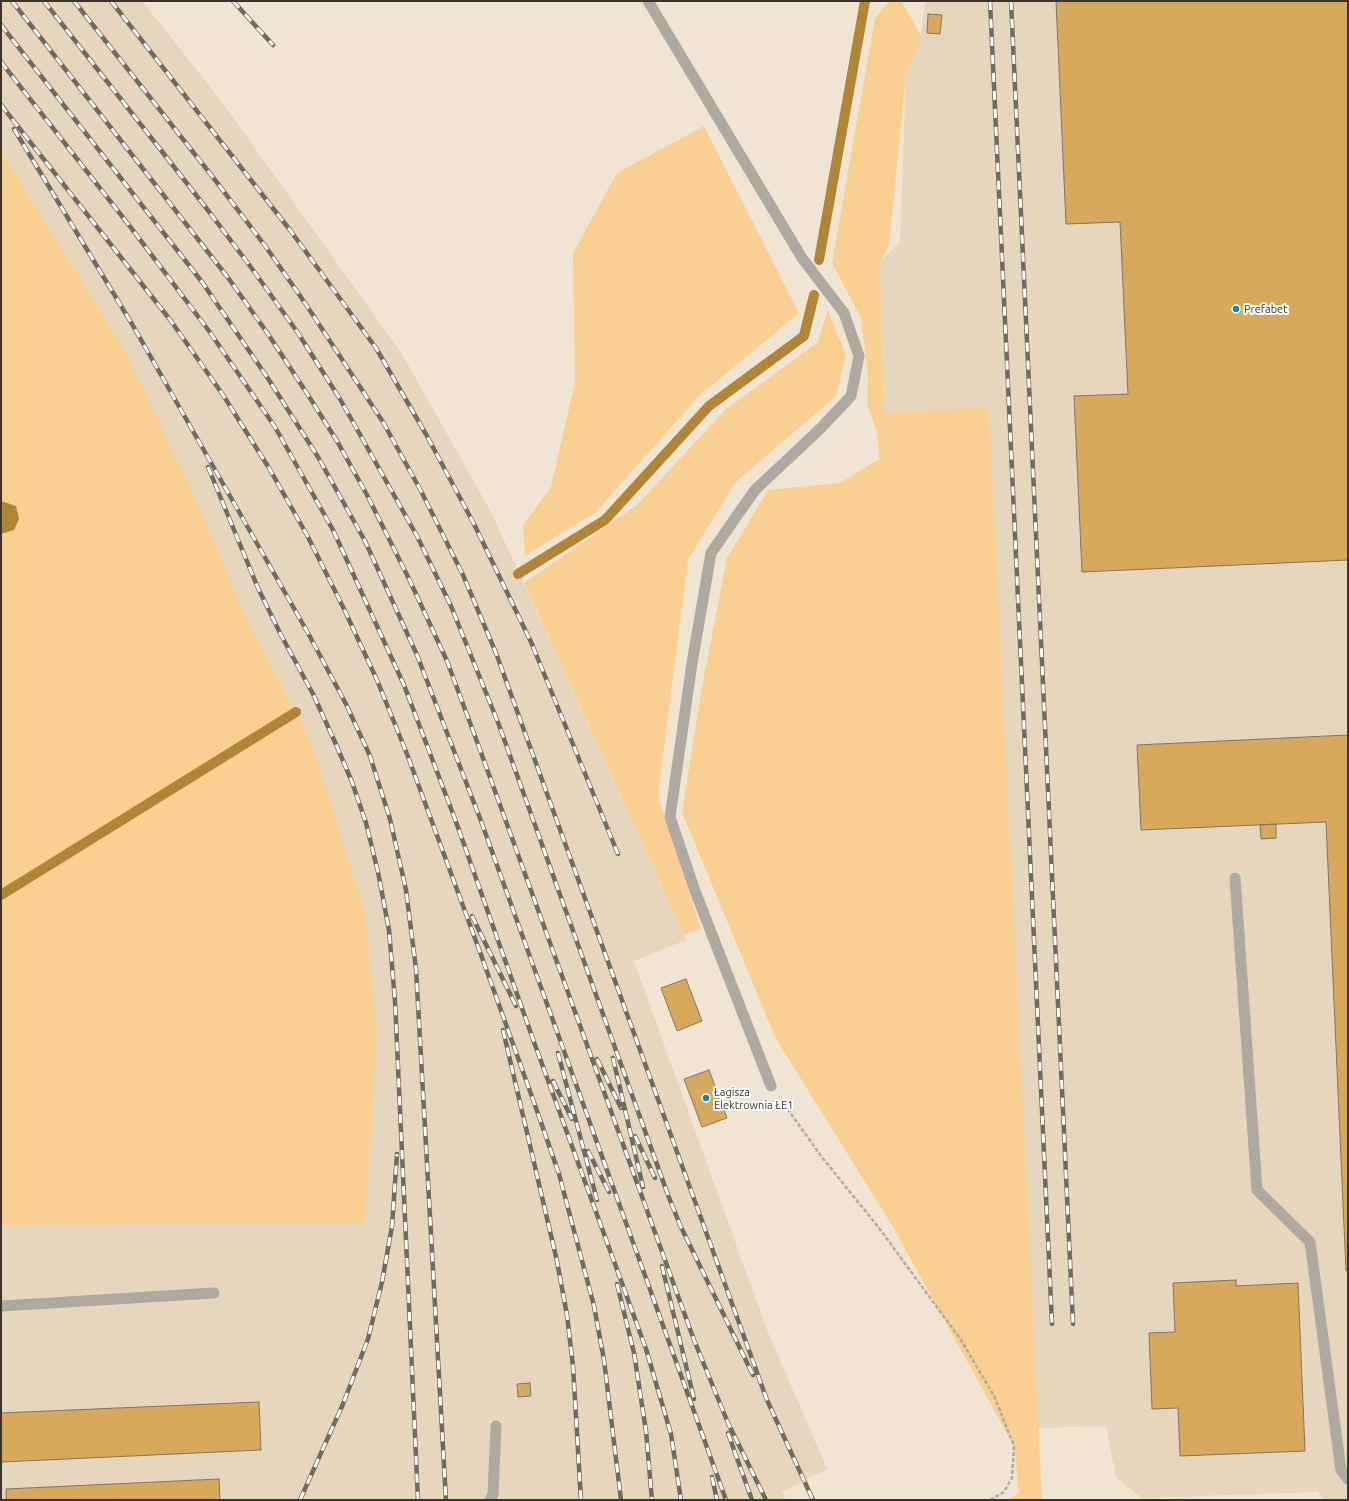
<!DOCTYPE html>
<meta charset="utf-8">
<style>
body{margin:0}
#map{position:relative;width:1349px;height:1501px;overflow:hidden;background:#f0e4d2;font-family:Ubuntu,sans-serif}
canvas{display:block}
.frame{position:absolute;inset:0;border:2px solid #39342d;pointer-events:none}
</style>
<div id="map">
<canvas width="1349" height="1501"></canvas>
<div class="frame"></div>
</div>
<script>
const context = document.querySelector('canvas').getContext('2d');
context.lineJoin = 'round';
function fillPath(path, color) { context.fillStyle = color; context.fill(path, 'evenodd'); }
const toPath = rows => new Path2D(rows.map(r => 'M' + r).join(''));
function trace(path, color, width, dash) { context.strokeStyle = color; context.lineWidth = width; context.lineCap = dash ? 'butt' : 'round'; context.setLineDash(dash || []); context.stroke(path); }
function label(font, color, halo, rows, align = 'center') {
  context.font = font + ' Ubuntu,sans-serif'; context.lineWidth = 4; context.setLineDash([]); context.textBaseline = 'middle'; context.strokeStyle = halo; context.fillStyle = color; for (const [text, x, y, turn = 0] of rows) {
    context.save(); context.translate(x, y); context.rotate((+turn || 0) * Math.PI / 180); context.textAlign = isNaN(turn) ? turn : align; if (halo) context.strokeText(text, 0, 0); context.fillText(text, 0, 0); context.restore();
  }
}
fillPath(toPath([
 [1,1,142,1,219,98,402,354,491,512,686,940,634,961,767,1330,827,1469,782,1492,786,1500,1,1500,1,1225,212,1223,313,745,249,623,122,345,1,151],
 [925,1,1348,1,1348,1500,1325,1500,1317,1492,1142,1498,1116,1477,1106,1426,1036,1428,989,407,884,413,880,261,900,242,906,75,921,37]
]), '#e7d6be');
fillPath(toPath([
 [890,1,901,1,922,37,906,75,889,245,880,262,884,413,989,407,1042,1500,1010,1500,1019,1492,1014,1446,893,1227,775,1037,682,812,702,687,727,558,768,490,840,483,879,459,877,432,867,404,868,375,861,318,832,263,875,18],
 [704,126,799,313,699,396,596,512,525,556,523,525,551,487,575,382,573,253,617,173],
 [1,151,122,345,189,484,249,623,313,745,365,913,377,1031,365,1223,1,1225],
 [828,310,846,355,836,396,735,483,688,560,658,796,701,929,684,935,524,583,637,505,726,409,817,343]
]), '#f9d092');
fillPath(toPath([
 [1,501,16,506,19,519,14,530,1,534]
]), '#b28436');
trace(toPath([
 [819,260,865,1],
 [518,574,605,520,709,406,804,336,814,295],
 [1,895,296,712]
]), '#b28436', 10);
const building = toPath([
 [1056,1,1348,1,1348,560,1082,572,1074,396,1128,394,1120,222,1066,224,1056,1],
 [928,14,942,15,940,34,927,33,928,14],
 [1348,735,1348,1271,1346,1271,1326,822,1141,830,1137,745,1348,735],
 [1276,824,1276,838,1261,839,1260,825,1276,824],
 [686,979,702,1021,677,1031,661,988,686,979],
 [709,1070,727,1118,702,1127,684,1079,709,1070],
 [1236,1280,1236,1286,1298,1283,1305,1451,1180,1456,1178,1408,1152,1409,1149,1333,1175,1332,1173,1283,1236,1280],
 [530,1383,531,1396,518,1397,517,1384,530,1383],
 [259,1402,261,1450,1,1462,1,1413,259,1402],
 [219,1479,220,1500,6,1500,6,1489,219,1479]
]);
fillPath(building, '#d8a95d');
trace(building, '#817666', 1);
trace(toPath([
 [784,1104,821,1156,879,1228,961,1340,994,1396,1014,1446,1012,1478,1004,1492,990,1500]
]), '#b5ab9c', 2.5, [4, 2]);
trace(toPath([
 [648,1,802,258,844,313,859,356,851,396,821,428,755,490,711,553,692,663,670,817,695,891,771,1086],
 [1235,878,1257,1190,1310,1242,1341,1470,1348,1479],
 [1,1306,214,1293],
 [490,1500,493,1494,496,1426]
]), '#aea9a1', 11);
const rail = toPath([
 [12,1,229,279,268,334,308,395,337,441,367,495,410,581,447,661,479,747,694,1340,728,1423,766,1500],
 [44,1,207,209,253,270,298,333,340,399,417,536,451,606,499,725,668,1195,680,1225,753,1375],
 [74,1,212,176,266,247,305,303,383,422,421,491,463,575,496,653,767,1400,813,1500],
 [111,1,290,230,376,348,427,436,474,524,531,642,618,854],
 [233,1,273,45],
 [990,1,1052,1324],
 [1011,1,1073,1324],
 [1,25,202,282,267,377,318,457,365,541,417,655,481,821,726,1500],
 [1,62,132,229,209,331,275,427,333,530,404,685,455,819,534,1042,646,1349,671,1434,681,1500],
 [1,105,171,321,223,395,269,468,307,535,344,609,377,680,407,754,480,952,536,1108,559,1174,594,1306,604,1360,621,1500],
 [14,129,132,324,308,633,346,704,370,756,390,819,406,890,416,969,446,1500],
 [208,467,258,588,281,635,313,694,335,742,352,782,366,823,378,872,389,930,395,1001,418,1500],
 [472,916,516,1006],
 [503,1030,557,1261,567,1315,573,1366,581,1500],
 [558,1053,597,1200],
 [613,1058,643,1187],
 [597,1059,621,1108],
 [553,1081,572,1119],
 [635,1136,655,1178],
 [588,1151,609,1192],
 [662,1266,694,1399],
 [617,1284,634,1353,646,1431,652,1500],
 [728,1433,752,1500],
 [712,1477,717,1500],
 [300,1500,343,1404,368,1339,382,1282,392,1226,397,1154]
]);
trace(rail, '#716a5f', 4.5);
trace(rail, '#fff', 3, [9]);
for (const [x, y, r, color] of [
 [1236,309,4,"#1586ac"],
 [706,1098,4,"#1586ac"]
]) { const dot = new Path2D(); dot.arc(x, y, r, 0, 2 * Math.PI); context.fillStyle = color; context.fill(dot); trace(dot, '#fff', 1.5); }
label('11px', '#39342d', '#fff', [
 ["Prefabet",1244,309],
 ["Łagisza",714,1092],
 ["Elektrownia ŁE1",714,1105]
], 'left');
</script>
